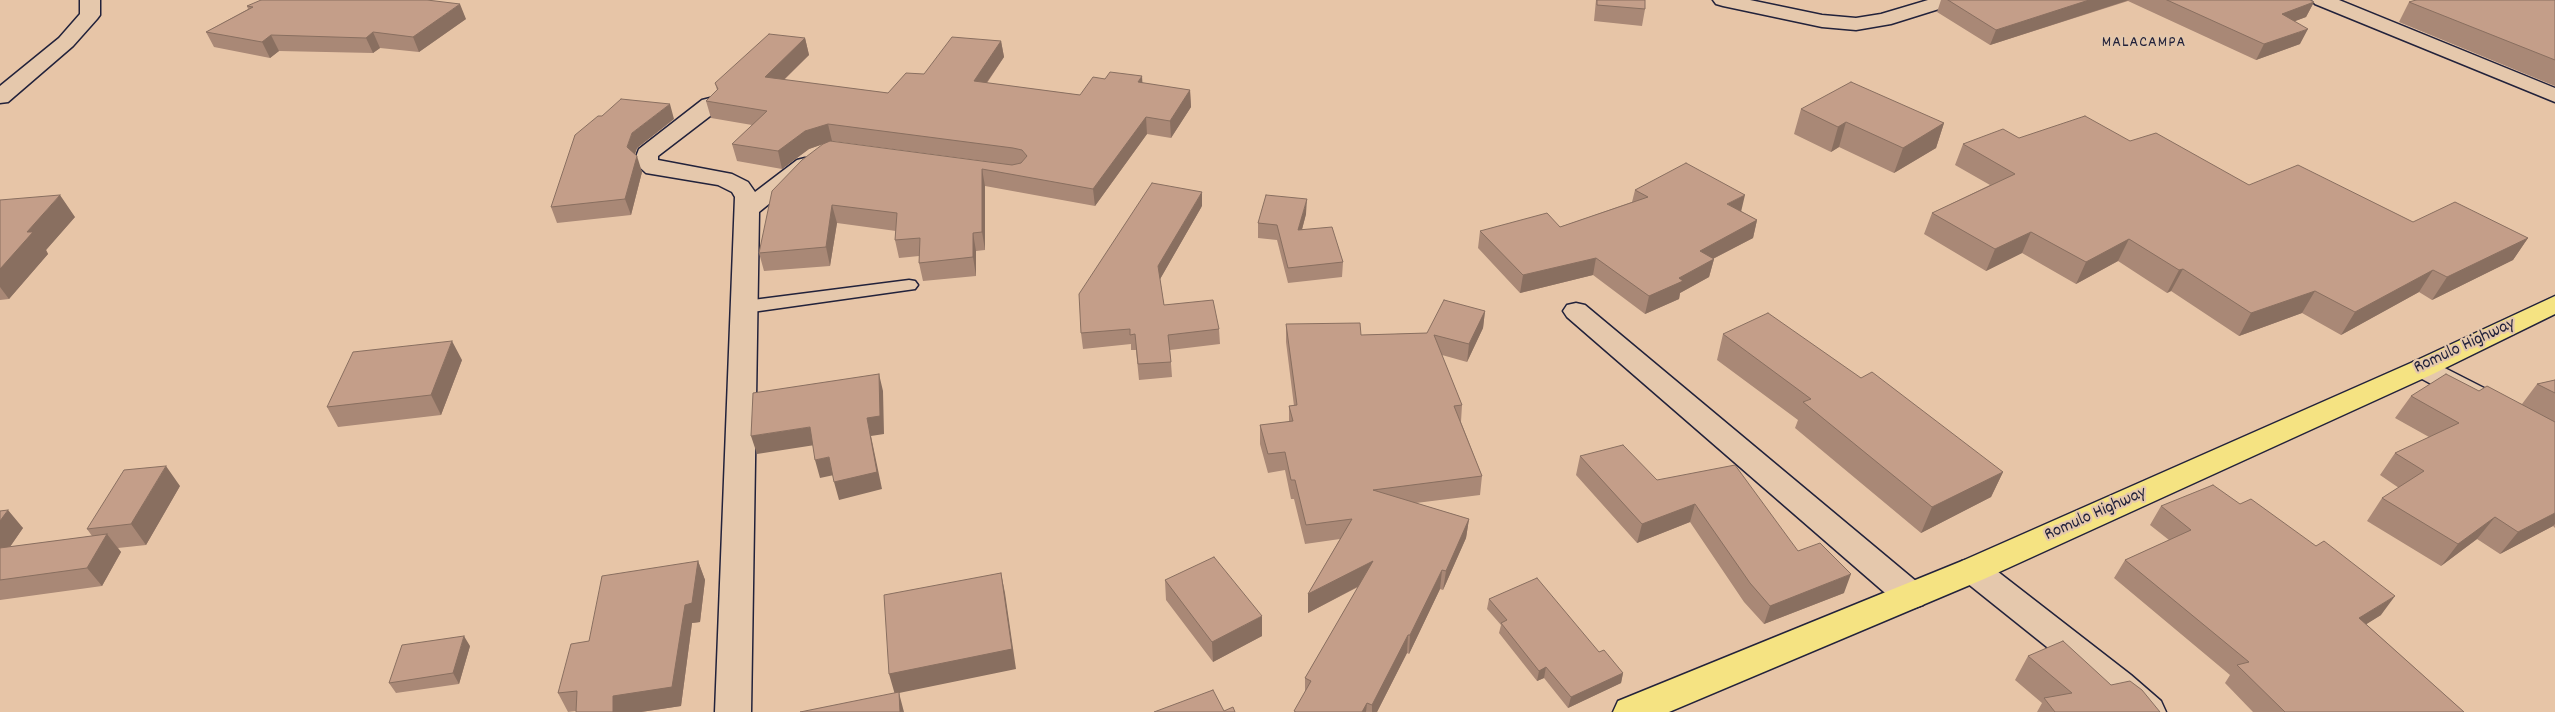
<!DOCTYPE html>
<style>
body{margin:0}
canvas{display:block;background:#e7c5a7}
</style>
<canvas width="2555" height="712"></canvas>
<script>
const context = document.querySelector('canvas').getContext('2d');
context.lineJoin = 'round';
const toPath = rows => new Path2D(rows.map(r => 'M' + r).join(''));
function trace(path, color, width, dash) { context.strokeStyle = color; context.lineWidth = width; context.lineCap = dash ? 'butt' : 'round'; context.setLineDash(dash || []); context.stroke(path); }
function fillPath(path, color) { context.fillStyle = color; context.fill(path, 'evenodd'); }
function label(font, color, halo, rows, align = 'center') {
  context.font = font + ' Dekko,sans-serif'; context.lineWidth = 4.5; context.setLineDash([]); context.textBaseline = 'middle'; context.strokeStyle = halo; context.fillStyle = color; for (const [text, x, y, turn = 0] of rows) {
    context.save(); context.translate(x, y); context.rotate((+turn || 0) * Math.PI / 180); context.textAlign = isNaN(turn) ? turn : align; if (halo) context.strokeText(text, 0, 0); context.fillText(text, 0, 0); context.restore();
  }
}
const lane = toPath([
 [909,280,915,281,918,285,915,289,745,313,739,311,736,307,739,303,745,301,909,280]
]);
const street = toPath([
 [80,0,100,0,100,15,97,19,73,46,8,102,0,103,0,86,59,38,80,14,80,0],
 [1713,0,1750,0,1822,15,1856,18,1881,14,1928,0,1958,0,1955,4,1891,24,1856,30,1822,27,1723,6,1716,4,1713,0],
 [2312,0,2339,0,2555,88,2555,102,2315,4,2312,0],
 [710,98,718,100,721,105,718,110,658,156,658,160,732,174,748,182,755,192,797,160,805,158,813,160,817,165,759,212,751,712,715,712,735,197,732,192,718,185,646,173,634,162,639,149,702,100,710,98],
 [1576,303,1585,305,1923,587,1928,596,1923,605,1911,609,1899,605,1567,317,1563,311,1567,305,1576,303],
 [2423,359,2433,362,2484,388,2488,395,2484,402,2474,404,2464,402,2413,374,2409,368,2413,362,2423,359],
 [1973,558,1984,561,2131,675,2161,701,2166,712,2124,712,2107,695,1962,579,1957,570,1962,561,1973,558]
]);
const highway = toPath([
 [2555,296,2555,314,2433,374,1984,579,1669,712,1613,712,1618,701,1962,561,2413,362,2555,296]
]);
trace(lane, '#22223b', 3);
trace(street, '#22223b', 3);
trace(highway, '#22223b', 3);
fillPath(lane, '#e5c8ac');
fillPath(street, '#e5c8ac');
fillPath(highway, '#f5e382');
fillPath(toPath([
 [1596,0,1645,0,1645,9,1642,26,1594,21],
 [1941,0,2310,0,2314,2,2306,17,2295,21,2300,44,2256,60,2128,1,1990,45,1937,12],
 [2555,0,2555,86,2399,22,2409,2],
 [247,6,466,19,419,52,380,48,373,53,279,51,270,58,214,47,206,32,248,9],
 [805,38,809,55,784,80,888,93,924,74,1001,41,1004,57,987,83,1080,95,1142,83,1190,90,1191,107,1171,138,1147,134,1095,206,985,186,985,250,976,251,976,276,923,281,919,263,919,256,899,258,895,240,896,231,837,223,830,266,764,271,759,253,823,144,809,149,782,169,737,161,732,144,752,125,711,118,706,101,717,90,715,83],
 [832,141,1014,165,831,142],
 [1801,109,1944,123,1936,148,1894,173,1839,147,1831,152,1794,134],
 [674,119,637,148,635,154,642,172,631,215,557,223,551,207],
 [2019,138,2130,141,2249,185,2413,222,2528,238,2513,260,2432,300,2419,292,2341,335,2302,313,2239,336,2171,291,2167,293,2118,261,2076,284,2022,253,1986,271,1924,234,1932,213,1990,185,1955,165,1963,144],
 [1635,190,1741,211,1757,220,1753,238,1713,259,1714,259,1709,277,1680,293,1679,299,1645,314,1593,275,1520,293,1478,248,1480,231,1560,227,1632,202],
 [0,200,75,217,46,250,48,254,9,299,0,300],
 [1202,206,1160,279,1164,305,1219,329,1220,344,1170,350,1172,377,1139,380,1136,350,1131,350,1131,344,1083,349,1081,333],
 [1306,214,1302,229,1343,262,1342,277,1288,283,1277,240,1258,238,1258,223],
 [1485,311,1483,328,1467,362,1442,355,1462,405,1461,422,1482,476,1480,495,1416,503,1469,519,1466,538,1443,590,1440,589,1409,654,1407,653,1377,712,1294,712,1305,693,1305,678,1358,587,1308,613,1308,594,1340,539,1305,544,1294,499,1291,499,1285,470,1268,473,1260,444,1260,425,1289,422,1289,406,1294,406,1286,342,1286,324,1361,335,1427,333],
 [1723,334,1861,378,2003,472,1991,497,1921,533,1795,428,1798,420,1717,360],
 [462,360,441,415,338,427,327,407],
 [2555,380,2555,528,2553,526,2500,554,2477,539,2441,566,2367,521,2382,498,2399,488,2380,475,2395,453,2429,437,2395,418,2411,396,2479,391,2522,404,2537,384],
 [1580,456,1657,480,1798,551,1844,593,1764,624,1744,602,1690,522,1637,543,1576,475],
 [180,486,146,545,118,548,121,552,102,586,0,600,0,511,23,528,10,547,92,536,87,529],
 [2161,506,2381,615,2366,624,2464,712,2253,712,2225,683,2230,675,2114,578,2125,560,2169,540,2150,525],
 [698,561,705,580,700,622,692,623,681,706,641,712,576,712,576,711,568,712,558,693,589,641],
 [1165,580,1262,636,1213,662,1166,600],
 [1489,599,1599,652,1623,673,1621,683,1568,708,1544,678,1537,681,1499,633,1501,625,1487,609],
 [470,646,459,684,396,693,389,683],
 [2028,656,2111,685,2160,712,2037,712,2042,703,2015,680]
]), '#a98876');
fillPath(toPath([
 [2089,0,2129,0,1990,45,1996,30],
 [2314,2,2306,17,2274,29,2282,14],
 [460,4,466,19,419,52,413,37],
 [2308,29,2300,44,2256,60,2264,44],
 [373,32,380,48,373,53,366,38],
 [271,35,279,51,270,58,262,42],
 [805,38,809,55,769,94,765,77],
 [1001,41,1004,57,976,98,974,81],
 [1142,76,1143,92,1138,82],
 [1190,90,1191,107,1171,138,1170,121],
 [670,104,674,119,637,148,632,162,627,147,632,133],
 [1146,117,1147,134,1095,206,1093,189],
 [1846,122,1839,147,1831,152,1838,127],
 [1944,123,1936,148,1894,173,1903,148],
 [828,124,832,141,809,149,782,169,778,151,805,131],
 [637,156,642,172,631,215,625,199],
 [982,169,985,186,985,250,982,232],
 [1202,192,1202,206,1159,281,1158,266],
 [60,195,75,217,46,250,48,254,9,299,0,287,0,269,27,232],
 [1745,195,1741,212,1727,204],
 [1307,199,1306,214,1298,245,1298,230],
 [832,205,837,223,830,266,826,247],
 [1757,220,1753,238,1695,268,1700,251],
 [2031,232,2022,253,1986,271,1995,249],
 [973,233,976,251,976,276,973,257],
 [2528,238,2513,260,2432,300,2447,277],
 [2129,239,2118,261,2076,284,2086,262],
 [1596,258,1593,275,1520,293,1523,275],
 [1714,259,1709,277,1680,293,1679,299,1645,314,1649,296,1679,278],
 [2183,269,2171,291,2167,293,2179,270],
 [2433,270,2419,292,2341,335,2355,312],
 [2315,291,2302,313,2239,336,2251,313],
 [1485,311,1483,328,1467,362,1469,344],
 [452,341,462,360,441,415,431,395],
 [879,374,883,391,884,434,871,436,882,489,839,500,834,482,867,418],
 [810,427,815,445,757,454,751,436],
 [829,457,834,475,820,478,815,460],
 [166,466,180,486,146,545,131,524],
 [2003,472,1991,497,1921,533,1932,507],
 [1695,504,1690,522,1637,543,1642,524],
 [8,510,23,528,0,561,0,521],
 [2555,513,2555,524,2553,526,2500,554,2518,532],
 [2495,517,2477,539,2441,566,2458,544],
 [1469,519,1466,538,1443,590,1446,571],
 [107,534,121,552,102,586,87,568],
 [698,561,705,580,700,622,692,623,681,706,641,712,613,712,613,696,685,605],
 [1373,561,1372,579,1308,613,1308,594],
 [1442,570,1440,589,1409,654,1410,635],
 [1001,573,1005,593,1016,669,899,693,904,712,900,712,889,674],
 [1851,574,1844,593,1764,624,1770,606],
 [2395,596,2381,615,2346,637,2359,618],
 [1262,616,1262,636,1213,662,1212,642],
 [1408,635,1407,653,1377,712,1372,712,1372,705],
 [464,636,470,646,459,684,453,673],
 [1546,667,1544,678,1537,681,1539,671],
 [1623,673,1621,683,1568,708,1571,697],
 [1367,703,1366,712,1362,712]
]), '#896f60');
const building = toPath([
 [261,0,427,0,460,4,413,37,373,32,366,38,271,35,262,42,206,32,253,7,247,6,261,0],
 [1597,0,1645,0,1645,9,1597,5,1597,0],
 [1948,0,2089,0,1996,30,1948,0],
 [2167,0,2310,0,2314,2,2282,14,2308,29,2264,44,2167,0],
 [2416,0,2555,0,2555,60,2409,2,2416,0],
 [769,34,805,38,765,77,888,93,906,73,924,74,952,37,1001,41,974,81,1080,95,1093,77,1105,79,1110,72,1142,76,1138,82,1190,90,1170,121,1146,117,1093,189,982,169,982,232,973,233,973,257,919,263,920,238,895,240,897,213,832,205,826,247,759,253,772,191,802,160,823,144,830,141,1012,165,1021,163,1027,156,1022,150,1013,148,828,124,805,131,778,151,732,144,767,111,706,101,718,89,715,83,769,34],
 [1851,82,1944,123,1903,148,1846,122,1838,127,1801,109,1851,82],
 [621,99,670,104,632,133,627,147,637,156,625,199,551,207,575,135,598,116,602,116,621,99],
 [2085,116,2130,141,2156,133,2249,185,2298,165,2413,222,2455,202,2528,238,2447,277,2433,270,2355,312,2315,291,2251,313,2183,269,2179,270,2129,239,2086,262,2031,232,1995,249,1932,213,2015,174,1963,144,2003,129,2019,138,2085,116],
 [1686,163,1745,195,1727,204,1757,220,1700,251,1714,259,1679,278,1683,281,1649,296,1596,258,1523,275,1480,231,1547,213,1560,227,1648,197,1635,190,1686,163],
 [1152,183,1202,192,1158,266,1164,305,1213,300,1219,329,1168,335,1171,362,1138,364,1135,334,1130,335,1130,329,1081,333,1079,294,1152,183],
 [60,195,27,232,33,232,0,269,0,200,60,195],
 [1266,195,1307,199,1298,230,1332,227,1343,262,1288,268,1277,225,1258,223,1266,195],
 [1444,300,1485,311,1469,344,1434,335,1462,405,1454,406,1482,476,1373,490,1469,519,1446,571,1442,570,1410,635,1408,635,1372,705,1367,703,1362,712,1296,712,1294,711,1311,681,1305,678,1373,561,1308,594,1352,519,1306,525,1295,480,1291,480,1285,452,1268,454,1260,425,1293,421,1289,406,1297,405,1286,324,1360,323,1361,335,1427,333,1444,300],
 [1768,313,1861,378,1872,372,2003,472,1932,507,1803,402,1811,399,1723,334,1768,313],
 [452,341,431,395,327,407,353,352,452,341],
 [879,374,880,416,867,418,877,472,834,482,829,457,815,460,810,427,751,436,753,393,879,374],
 [2446,374,2479,391,2487,386,2555,422,2555,513,2518,532,2495,517,2458,544,2382,498,2424,471,2395,453,2459,423,2411,396,2446,374],
 [2555,380,2555,393,2537,384,2555,380],
 [1623,445,1657,480,1735,465,1798,551,1820,543,1851,574,1770,606,1750,583,1695,504,1642,524,1580,456,1623,445],
 [166,466,131,524,87,529,124,470,166,466],
 [2213,485,2240,504,2251,499,2316,546,2324,541,2395,596,2359,618,2464,712,2285,712,2237,665,2249,662,2125,560,2191,530,2161,506,2213,485],
 [8,510,0,521,0,511,8,510],
 [107,534,87,568,0,580,0,548,107,534],
 [1214,557,1262,616,1212,642,1165,580,1214,557],
 [698,561,692,603,685,605,672,687,613,696,613,712,576,712,577,691,558,693,571,644,589,641,602,576,698,561],
 [1001,573,1012,649,889,674,884,595,1001,573],
 [1537,578,1599,652,1604,650,1623,673,1571,697,1546,667,1539,671,1501,623,1507,620,1489,599,1537,578],
 [464,636,453,673,389,683,402,645,464,636],
 [2063,641,2111,685,2130,681,2142,690,2160,712,2055,712,2044,698,2072,693,2028,656,2063,641],
 [1213,690,1224,711,1233,707,1235,712,1154,712,1213,690],
 [899,692,900,712,800,712,899,692]
]);
fillPath(building, '#c49e89');
trace(building, '#896f60', 1);
context.letterSpacing = '1px';
label('16px', '#22223b', '#e5c8ac', [
 ["MALACAMPA",2144,44]
]);
context.letterSpacing = '0px';
label('18px', '#22223b', '#e5c8ac', [
 ["Romulo Highway",2465,347,-25],
 ["Romulo Highway",2096,515,-24]
]);
</script>
